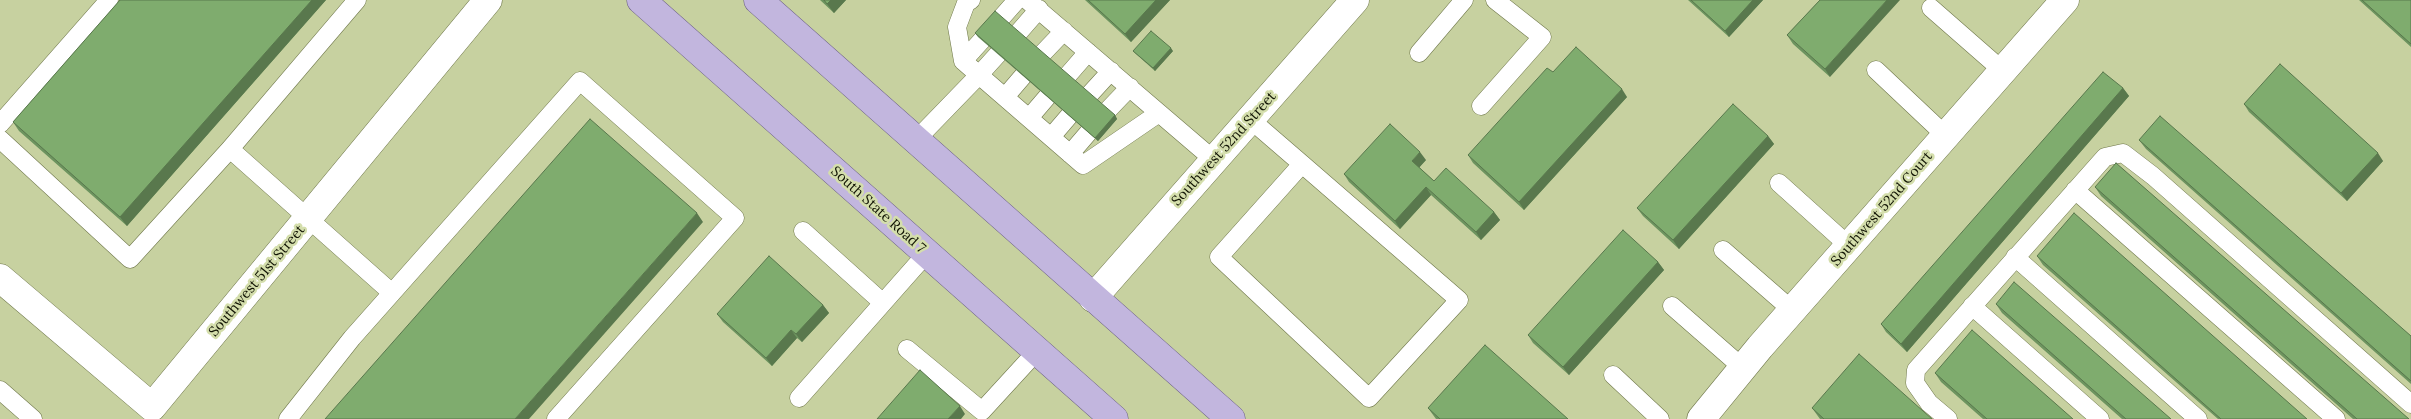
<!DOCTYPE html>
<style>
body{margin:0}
canvas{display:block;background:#c7d1a0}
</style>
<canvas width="2411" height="419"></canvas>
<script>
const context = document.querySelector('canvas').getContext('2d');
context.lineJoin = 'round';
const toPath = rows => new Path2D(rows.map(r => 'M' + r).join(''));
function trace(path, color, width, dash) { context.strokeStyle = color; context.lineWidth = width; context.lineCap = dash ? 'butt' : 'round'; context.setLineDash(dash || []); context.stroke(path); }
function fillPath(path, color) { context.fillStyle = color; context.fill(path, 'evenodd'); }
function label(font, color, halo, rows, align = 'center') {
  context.font = font + ' Lora,serif'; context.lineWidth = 5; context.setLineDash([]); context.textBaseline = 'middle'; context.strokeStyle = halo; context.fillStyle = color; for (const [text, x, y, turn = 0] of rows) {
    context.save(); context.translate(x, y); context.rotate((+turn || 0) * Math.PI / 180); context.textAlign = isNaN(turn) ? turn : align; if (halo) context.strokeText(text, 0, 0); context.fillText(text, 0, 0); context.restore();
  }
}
const service = toPath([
 [1027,0,1214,160],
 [1931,8,2003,71],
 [1002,17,1017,0],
 [1019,32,1039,9],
 [1043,53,1064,31],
 [1419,53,1464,0],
 [998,54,979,75,1083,165,1159,113],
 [963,61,982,40],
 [1876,70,1946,136],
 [1068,75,1088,52],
 [1090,94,1111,71],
 [1005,97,1023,76],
 [1481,106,1542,37,1495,0],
 [1108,110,1130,87],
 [1029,118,1047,97],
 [1251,120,1302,164,1459,300,1369,398,1219,257,1302,164],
 [0,124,109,0],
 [1051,137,1069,116],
 [0,139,130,259,230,149,357,0],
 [917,139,979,75,963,61,957,27,966,3,971,0],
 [230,149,392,293],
 [1070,154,1088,133],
 [1779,183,1849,246],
 [2075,190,2336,419],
 [803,231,883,303],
 [1723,250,1792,310],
 [2015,257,2198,419],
 [1672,306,1743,368],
 [1972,306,2100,419],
 [907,349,982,411,1037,351],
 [1613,375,1660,419],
 [0,390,33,419],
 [799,398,927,253],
 [288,419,352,338,580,81,735,218,556,419],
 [1948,419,1929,403,1915,383,1916,370,2105,157,2123,153,2153,176,2411,404]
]);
const minor = toPath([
 [0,278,152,407,488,0],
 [1093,298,1355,0],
 [1701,419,1760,347,2065,0]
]);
const primary = toPath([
 [641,0,1114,419],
 [758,0,1231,419]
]);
trace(service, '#6f774a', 19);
trace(minor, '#6f774a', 29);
trace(primary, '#695d83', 29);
trace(service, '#fff', 18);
trace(minor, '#fff', 28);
trace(primary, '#c2b6de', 28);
fillPath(toPath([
 [120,0,326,0,127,226,19,131,13,122],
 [820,0,846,0,834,13],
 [1085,0,1170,0,1131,42],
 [1688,0,1763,0,1729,37],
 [1820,0,1830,77,1793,44,1787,35],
 [2359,0,2411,0,2411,47],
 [975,33,1115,115,1117,119,1098,141,978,37],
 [1133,51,1173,51,1155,71,1136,54],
 [1553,72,1627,97,1524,210,1473,163,1468,155],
 [2123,88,2129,96,1907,352,1886,332,1881,324],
 [2244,104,2383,161,2347,201,2249,112],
 [1768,136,1774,144,1679,249,1643,216,1637,208],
 [2139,140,2411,336,2411,384,2146,149],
 [1426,160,1419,167,1434,181,1494,212,1500,220,1481,240,1431,195,1400,229,1349,182,1344,174],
 [2095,187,2409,419,2353,419,2101,196],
 [2037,256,2307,419,2218,419,2043,265],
 [1658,262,1664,270,1569,375,1533,343,1528,335],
 [1996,304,2171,419,2122,419,2002,313],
 [823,305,829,313,802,342,797,338,772,366,723,322,717,314],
 [1935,373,2073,419,1983,419,1941,382],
 [1428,408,1568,419,1436,419],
 [1812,408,1932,419,1820,419]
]), '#6d945f');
fillPath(toPath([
 [312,0,326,0,127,226,120,217],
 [831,0,846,0,834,13,827,4],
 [1156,0,1170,0,1131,42,1125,34],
 [1753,0,1763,0,1729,37,1725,31],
 [1887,0,1900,0,1830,77,1825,69],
 [1171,48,1173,51,1155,71,1153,68],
 [2123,88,2129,96,1907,352,1901,344],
 [1622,89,1627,97,1524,210,1519,202],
 [1115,115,1117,119,1098,141,1095,138],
 [1768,136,1774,144,1679,249,1673,240],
 [1420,152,1426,160,1418,169,1412,161],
 [2378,153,2383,161,2347,201,2341,193],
 [1426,187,1431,195,1400,229,1395,221],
 [1494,212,1500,220,1481,240,1476,232],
 [697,213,703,222,529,419,515,419],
 [1658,262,1664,270,1569,375,1563,367],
 [823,305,829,313,802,342,796,334],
 [791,330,797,338,772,366,766,358],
 [960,406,965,414,961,419,948,419]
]), '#59784d');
const building = toPath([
 [120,0,312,0,120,217,13,122,120,0],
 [824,0,831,0,827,4,824,0],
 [1088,0,1156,0,1125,34,1088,0],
 [1691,0,1753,0,1725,31,1691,0],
 [1820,0,1887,0,1825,69,1787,35,1820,0],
 [2362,0,2411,0,2411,44,2362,0],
 [995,11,1115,115,1095,138,975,33,995,11],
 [1151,31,1171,48,1153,68,1133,51,1151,31],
 [1576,47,1622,89,1519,202,1468,155,1547,68,1553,72,1576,47],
 [2280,64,2378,153,2341,193,2244,104,2280,64],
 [2103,72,2123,88,1901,344,1881,324,2103,72],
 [1733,104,1768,136,1673,240,1637,208,1733,104],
 [2160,116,2411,336,2411,381,2139,140,2160,116],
 [590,119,697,213,515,419,325,419,590,119],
 [1390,124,1420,152,1412,161,1434,181,1446,168,1494,212,1476,232,1426,187,1395,221,1344,174,1390,124],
 [2116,163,2409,419,2357,419,2095,187,2116,163],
 [2074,213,2307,419,2221,419,2037,256,2074,213],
 [1623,230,1658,262,1563,367,1528,335,1623,230],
 [769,256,823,305,796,334,791,330,766,358,717,314,769,256],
 [2014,282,2171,419,2126,419,1996,304,2014,282],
 [1972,330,2073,419,1987,419,1935,373,1972,330],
 [1485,345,1568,419,1440,419,1428,408,1485,345],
 [1859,354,1932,419,1824,419,1812,408,1859,354],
 [920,370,960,406,948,419,877,419,920,370]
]);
fillPath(building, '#7fac6e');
trace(building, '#59784d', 1);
label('14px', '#101303', '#d4deac', [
 ["Southwest 52nd Street",1224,149,-48],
 ["Southwest 52nd Court",1882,209,-49],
 ["South State Road 7",878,210,42],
 ["Southwest 51st Street",257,281,-50]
]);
</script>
